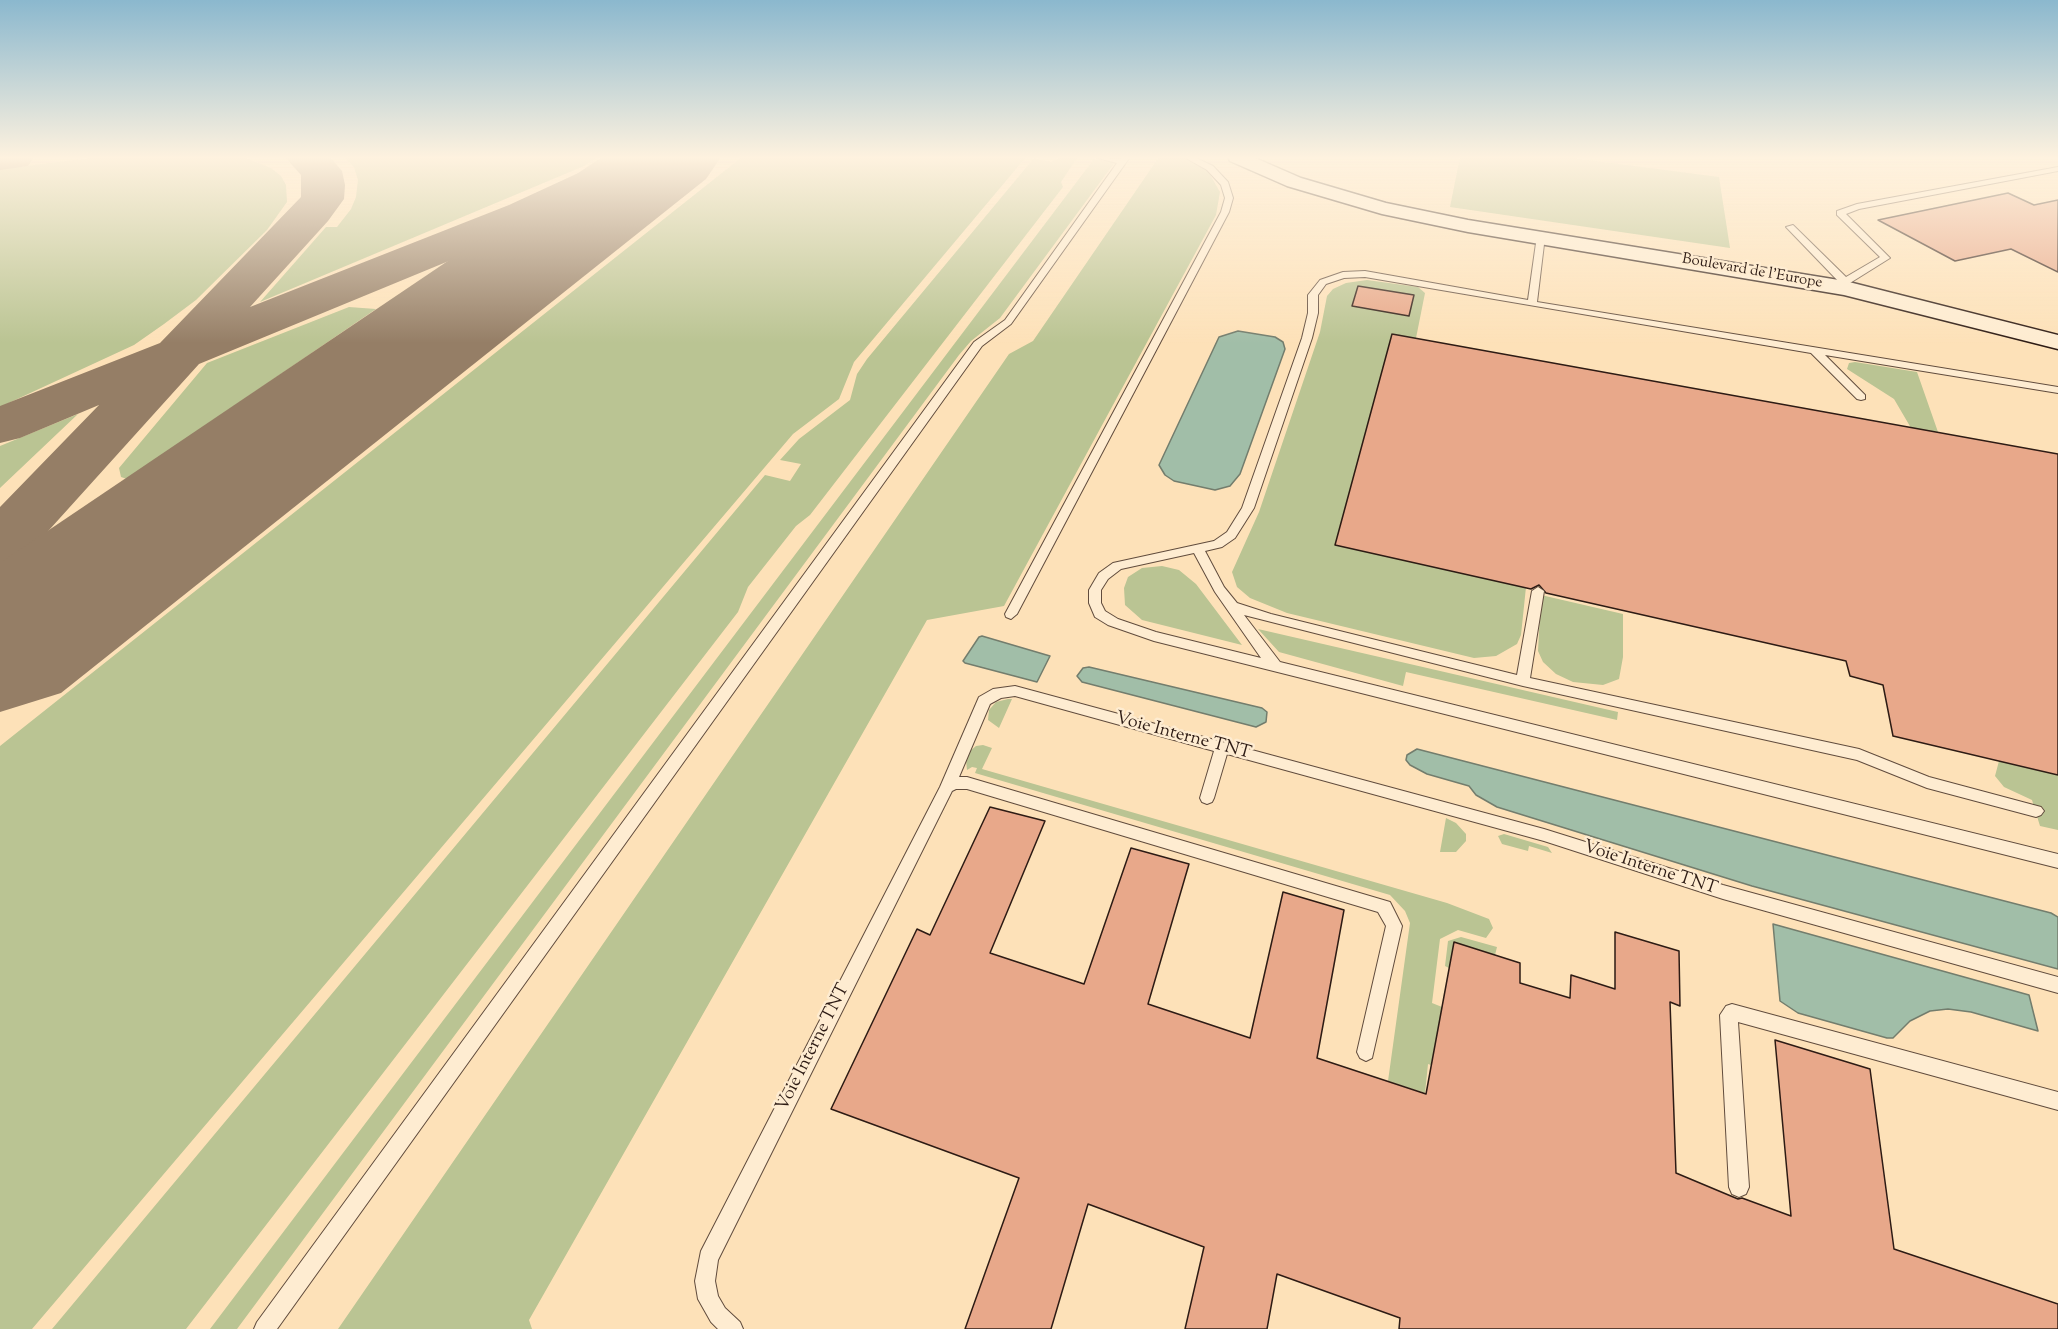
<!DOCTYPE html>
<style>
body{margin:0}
canvas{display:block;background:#fde1b8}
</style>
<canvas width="2058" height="1329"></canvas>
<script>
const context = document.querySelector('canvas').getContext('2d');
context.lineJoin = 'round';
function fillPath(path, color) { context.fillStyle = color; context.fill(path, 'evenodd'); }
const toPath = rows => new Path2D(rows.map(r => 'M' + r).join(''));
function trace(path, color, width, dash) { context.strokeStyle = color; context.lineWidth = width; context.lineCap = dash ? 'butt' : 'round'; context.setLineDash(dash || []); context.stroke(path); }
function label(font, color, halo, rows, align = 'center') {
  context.font = font + ' "Sorts Mill Goudy",serif'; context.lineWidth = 5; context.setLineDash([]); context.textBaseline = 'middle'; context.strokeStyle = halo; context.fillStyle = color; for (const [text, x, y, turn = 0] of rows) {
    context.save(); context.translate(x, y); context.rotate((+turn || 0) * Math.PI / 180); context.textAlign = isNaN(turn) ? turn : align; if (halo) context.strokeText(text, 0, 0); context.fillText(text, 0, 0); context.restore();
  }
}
fillPath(toPath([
 [99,157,243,157,271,168,281,176,286,185,287,202,267,230,196,300,164,324,134,345,0,407,0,169],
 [344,157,597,157,584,166,260,302,326,227,337,227,351,209,356,197,358,180,354,167],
 [742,157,1026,157,854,362,839,399,793,434,32,1329,0,1329,0,746],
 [1061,157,1077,158,1061,182,1063,187,810,515,796,526,748,587,738,612,186,1329,52,1329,765,475,790,481,801,464,780,460,799,439,850,400,857,374,867,359,1034,158,1051,162],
 [1159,157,1183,157,1208,171,1220,192,1216,215,1004,606,927,620,529,1320,532,1329,338,1329,1009,354,1033,341],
 [1460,157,1565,157,1719,177,1730,248,1450,207],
 [1094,159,1115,162,1000,318,971,341,959,355,237,1329,210,1329],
 [1367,280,1418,287,1425,293,1416,338,1392,335,1335,545,1526,587,1521,635,1517,644,1496,656,1474,658,1287,613,1250,598,1237,587,1232,572,1259,512,1320,332,1327,296,1333,289,1346,283],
 [1358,286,1414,295,1409,315,1409,316],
 [349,307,376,309,127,479,121,477,119,468,207,363],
 [1855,362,1917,372,1938,432,1911,428,1894,399,1847,369,1849,363],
 [78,414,0,488,0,446],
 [1162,566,1179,570,1196,584,1242,645,1142,620,1125,605,1124,588,1128,577,1142,568],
 [1541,595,1623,614,1623,657,1619,679,1603,685,1573,682,1556,674,1543,662,1538,651],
 [1258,629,1618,712,1617,720,1406,672,1403,686,1279,652],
 [1008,699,1012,699,999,728,988,720,989,710,996,702],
 [983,745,992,748,982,769,1447,903,1489,919,1493,928,1486,938,1458,930,1440,939,1432,1003,1442,1007,1431,1065,1428,1064,1425,1093,1388,1081,1410,923,1405,911,1390,895,975,773,977,768,972,767,967,770,966,760,970,751,976,746],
 [1999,761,2058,775,2058,830,2040,826,2032,800,2004,787,1995,776],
 [1446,818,1456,823,1466,834,1466,841,1456,852,1440,852],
 [1504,834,1548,847,1552,853,1529,846,1528,851,1502,844,1498,836],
 [1461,937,1497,947,1495,955,1454,942,1449,968,1445,966,1448,941]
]), '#bac493');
const water = toPath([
 [1238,331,1275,337,1283,342,1285,349,1240,474,1230,486,1215,490,1174,481,1165,475,1159,465,1219,337,1238,331],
 [982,636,1050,656,1037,682,965,663,963,661,979,637,982,636],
 [1089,667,1262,708,1267,712,1266,722,1256,727,1082,682,1077,676,1083,668,1089,667],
 [1417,749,2051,913,2058,917,2058,969,1752,886,1497,807,1476,795,1469,786,1427,774,1410,765,1406,760,1407,755,1417,749],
 [1773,924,2029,995,2038,1031,1971,1012,1948,1009,1930,1011,1910,1021,1893,1038,1887,1038,1798,1013,1780,1001,1773,924]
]);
fillPath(water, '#a1bea8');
trace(water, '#737d6d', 1.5);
fillPath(toPath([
 [0,157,34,157,28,166,0,170,0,157],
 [285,157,330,157,342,171,345,185,344,199,328,221,250,307,509,205,613,157,666,157,660,166,541,223,199,364,22,560,0,566,0,507,99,405,20,438,0,443,0,406,160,343,301,197,301,175,285,157]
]), '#957e66');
fillPath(toPath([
 [602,157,721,157,706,179,61,693,0,712,0,563,602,157]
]), '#957e66');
const building = toPath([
 [2008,193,2034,205,2058,200,2058,272,2011,249,1955,261,1878,220,2008,193],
 [1358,286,1414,295,1409,316,1352,306,1358,286],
 [1392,334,2058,454,2058,775,1893,736,1883,685,1850,676,1846,661,1546,593,1539,585,1531,589,1335,545,1392,334],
 [990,807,1045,821,990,953,1084,984,1131,848,1189,864,1148,1004,1250,1038,1283,892,1344,910,1317,1058,1426,1094,1454,942,1520,963,1520,983,1570,998,1571,975,1615,989,1615,932,1679,951,1680,1006,1670,1002,1676,1173,1738,1199,1742,1198,1791,1216,1775,1040,1870,1069,1894,1249,2058,1304,2058,1329,1399,1329,1400,1318,1277,1274,1267,1329,1185,1329,1204,1247,1088,1204,1051,1329,965,1329,1019,1178,831,1109,917,929,930,935,990,807]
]);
fillPath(building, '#e8a88a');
trace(building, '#2d1b14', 1.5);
const service = toPath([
 [1094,157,1120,159,1122,157,1130,157,1011,324,982,346,277,1329,254,1329,257,1322,974,342,1005,320,1117,163,1094,157],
 [1184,157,1194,157,1213,166,1228,182,1233,198,1229,212,1017,614,1011,619,1006,617,1005,614,1221,212,1225,198,1221,185,1207,170,1184,157],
 [2058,167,2058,171,1859,209,1846,214,1890,258,1850,283,1850,288,1845,291,1840,288,1840,283,1786,227,1793,225,1846,277,1880,257,1837,215,1837,211,1857,204,2058,167],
 [1541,233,1545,236,1537,302,2058,387,2058,393,1825,355,1865,395,1865,399,1861,400,1857,399,1811,353,1365,277,1344,278,1326,284,1318,295,1318,313,1312,338,1254,508,1235,538,1222,547,1205,551,1224,587,1237,603,1271,614,1517,675,1532,591,1538,587,1544,591,1530,678,1859,749,1929,777,2041,807,2044,811,2041,815,2036,817,1927,788,1857,760,1523,686,1244,615,1280,662,2058,854,2058,868,1154,641,1108,625,1095,617,1089,603,1089,590,1099,573,1113,563,1214,541,1227,532,1242,508,1302,338,1308,313,1308,295,1320,280,1343,272,1365,271,1528,300,1537,236,1541,233],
 [1194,553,1215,592,1261,658,1156,632,1118,619,1105,611,1101,603,1101,590,1108,579,1121,569,1194,553],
 [1015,686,1544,829,1723,885,2058,977,2058,993,1723,899,1544,841,1227,754,1214,798,1212,802,1207,804,1202,802,1200,798,1214,751,1015,696,1001,698,990,704,959,777,967,777,1390,902,1402,926,1372,1058,1366,1061,1360,1058,1357,1052,1386,926,1378,912,967,789,956,789,952,791,718,1260,715,1281,718,1296,725,1308,740,1322,743,1329,718,1329,711,1322,698,1299,695,1281,701,1251,940,787,979,697,993,689,1015,686],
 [1732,1004,2058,1092,2058,1110,1738,1022,1749,1187,1746,1194,1739,1197,1732,1194,1729,1187,1720,1015,1726,1006,1732,1004]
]);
const secondary = toPath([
 [1228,157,1253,157,1301,178,1386,203,1468,220,1845,281,2058,335,2058,349,1844,295,1468,232,1382,214,1287,186,1230,161,1228,157]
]);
trace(service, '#614c3d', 2);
trace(secondary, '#2d1b14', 3);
fillPath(service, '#feecd1');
fillPath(secondary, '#feecd1');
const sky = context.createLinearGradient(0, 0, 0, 343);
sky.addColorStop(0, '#8bb8ce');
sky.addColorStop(0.46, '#fef2df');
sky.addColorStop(1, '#fef2df00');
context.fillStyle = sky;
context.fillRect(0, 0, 2058, 343);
label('15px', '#2d1b14', '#feecd1', [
 ["Boulevard de l'Europe",1752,272,10]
]);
label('18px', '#2d1b14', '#feecd1', [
 ["Voie Interne TNT",1183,737,15],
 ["Voie Interne TNT",1650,869,18],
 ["Voie Interne TNT",814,1048,-63]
]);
</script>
